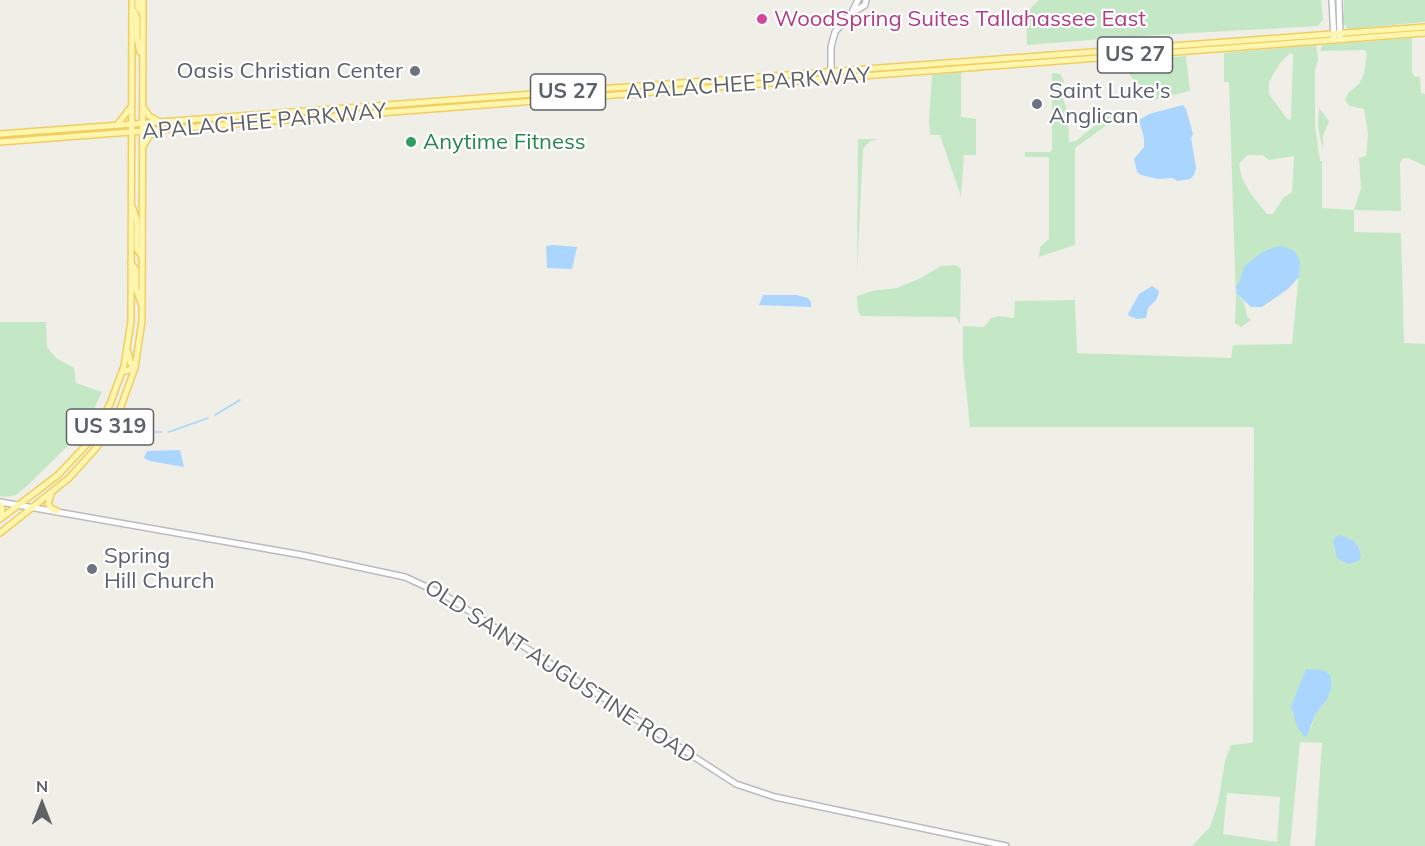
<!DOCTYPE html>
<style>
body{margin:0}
#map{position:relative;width:1425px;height:846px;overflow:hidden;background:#f0efe7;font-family:Mulish,sans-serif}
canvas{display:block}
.north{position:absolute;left:12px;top:774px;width:60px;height:60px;-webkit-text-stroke:4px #fff;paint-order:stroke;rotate:0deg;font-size:16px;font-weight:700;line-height:24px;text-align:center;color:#5e6267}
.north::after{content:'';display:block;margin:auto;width:21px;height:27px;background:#5e6267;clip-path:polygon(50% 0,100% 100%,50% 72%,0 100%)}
</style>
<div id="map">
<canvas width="1425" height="846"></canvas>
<div class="north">N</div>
</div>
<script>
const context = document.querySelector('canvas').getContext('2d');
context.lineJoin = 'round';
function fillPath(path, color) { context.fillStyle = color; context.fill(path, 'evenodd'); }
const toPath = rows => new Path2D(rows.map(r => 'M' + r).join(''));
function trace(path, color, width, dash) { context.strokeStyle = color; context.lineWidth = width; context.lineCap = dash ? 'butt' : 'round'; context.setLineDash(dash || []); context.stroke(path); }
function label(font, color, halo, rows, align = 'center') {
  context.font = font + ' Mulish,sans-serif'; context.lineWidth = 4.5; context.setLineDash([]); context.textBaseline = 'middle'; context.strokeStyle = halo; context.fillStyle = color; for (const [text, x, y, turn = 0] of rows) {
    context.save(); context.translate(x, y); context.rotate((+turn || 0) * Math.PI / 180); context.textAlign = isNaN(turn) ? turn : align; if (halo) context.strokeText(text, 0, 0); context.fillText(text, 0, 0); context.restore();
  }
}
fillPath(toPath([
 [1039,0,1321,0,1323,20,1318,26,1301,27,1140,36,1027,45,1026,13],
 [1344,0,1425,0,1425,22,1348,29,1343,23],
 [1412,38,1412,73,1415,77,1420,77,1421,93,1425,94,1425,166,1408,158,1402,159,1400,163,1401,211,1354,210,1354,232,1401,233,1404,343,1425,344,1425,846,1315,846,1322,743,1300,742,1290,846,1192,846,1210,827,1218,803,1225,761,1231,745,1251,743,1253,741,1254,429,1252,427,970,427,963,360,963,326,984,327,991,318,998,316,1014,318,1015,301,1075,300,1077,353,1231,358,1233,345,1292,344,1300,263,1241,276,1237,294,1244,302,1247,316,1251,320,1241,327,1235,323,1236,299,1229,82,1224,82,1224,53,1316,45,1318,60,1315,71,1315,127,1320,161,1322,161,1322,208,1354,210,1361,188,1359,158,1366,156,1368,133,1364,109,1349,106,1345,100,1348,93,1359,84,1364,73,1367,54,1365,50,1320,51,1322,45],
 [1290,53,1293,54,1291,120,1287,119,1269,94,1269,82,1280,63],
 [1247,155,1262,155,1269,160,1294,156,1292,192,1283,198,1273,214,1267,214,1250,193,1242,178,1239,164],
 [1335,537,1354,541,1359,548,1361,555,1334,551],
 [1306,669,1327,700,1316,713,1311,728,1291,706],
 [1227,793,1280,797,1277,842,1223,834],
 [1186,56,1190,91,1154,100,1148,90,1132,78,1128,71,1122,68,1122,61],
 [961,72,961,117,976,119,976,155,964,155,961,197,940,135,930,135,929,119,932,75],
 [1052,73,1060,74,1064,81,1061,91,1068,115,1069,142,1076,141,1105,117,1129,109,1075,148,1075,245,1039,257,1040,247,1049,239,1049,159,1048,157,1025,157,1025,152,1050,152,1052,150],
 [1319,108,1329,121,1323,136,1323,150,1318,127],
 [858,139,878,139,869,142,863,149,857,274],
 [955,265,961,269,960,325,956,317,861,316,858,311,857,296,872,291,897,288,919,279,941,266],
 [0,322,46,322,47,347,56,358,74,368,76,383,102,392,87,423,77,437,28,485,16,495,5,497,0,496]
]), '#c4e7c6');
fillPath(toPath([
 [1183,105,1186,109,1193,134,1191,138,1196,168,1194,175,1190,179,1178,181,1172,178,1158,179,1141,175,1137,172,1134,159,1144,147,1144,138,1139,120,1149,114],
 [553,245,577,247,572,269,547,268,546,246],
 [1282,246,1294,251,1298,257,1300,263,1299,277,1288,289,1262,307,1251,307,1237,294,1236,286,1239,283,1244,267,1261,253,1272,248],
 [1152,286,1158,290,1159,293,1156,300,1148,308,1146,318,1137,319,1129,316,1128,314,1139,294],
 [763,295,796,295,808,298,811,302,811,307,759,305],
 [180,450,184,467,150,461,144,458,147,451],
 [1340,535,1354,541,1359,548,1361,555,1359,561,1348,564,1337,558,1333,542,1335,537],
 [1306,669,1323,670,1331,676,1331,688,1327,700,1316,713,1306,738,1297,727,1291,706]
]), '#a9d5fe');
trace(toPath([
 [215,415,240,400],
 [139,432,161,432],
 [169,432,208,418]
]), '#a9d5fe', 1.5);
const secondary = toPath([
 [1332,0,1334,40],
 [1339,0,1340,37],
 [853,10,858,0],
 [831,78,831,47,835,32,850,14,865,5,866,0],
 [0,502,302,555,405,577,446,596,736,784,775,797,1006,846]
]);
const primary = toPath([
 [138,0,138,7,143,14],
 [134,11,137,18,137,38,140,52],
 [143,107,149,116,158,121],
 [117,125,131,107],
 [0,134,1425,27],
 [0,142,1425,33],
 [143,147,149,136,156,132],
 [132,206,137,220,137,249,142,257],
 [131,263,136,270,136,289,141,303],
 [122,372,135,368,131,364,128,352],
 [51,494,48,504,51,508,57,511],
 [0,504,2,509,1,518],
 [0,519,58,475,89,442,110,404,124,366,131,321,132,0],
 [0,533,69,478,97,447,120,409,135,368,142,321,143,0]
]);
trace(secondary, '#b8bbc0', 8);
trace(primary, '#f0ce60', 8);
trace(secondary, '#fff', 5);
trace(primary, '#fef5ae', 5);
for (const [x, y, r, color] of [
 [762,19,6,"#d1479c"],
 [415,71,6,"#6b7280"],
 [1037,104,6,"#6b7280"],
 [411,142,6,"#2e9e5b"],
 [92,569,6,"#6b7280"]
]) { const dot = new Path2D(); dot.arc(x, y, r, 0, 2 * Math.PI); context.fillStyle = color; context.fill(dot); trace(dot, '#fff', 2); }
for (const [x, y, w] of [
 [1135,55,75],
 [568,92,75],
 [110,427,87]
]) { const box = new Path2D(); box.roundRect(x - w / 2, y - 18, w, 36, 4.5); context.fillStyle = '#fff'; context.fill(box); trace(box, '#5e6267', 1.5); }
label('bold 21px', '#5e6267', null, [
 ["US 27",1135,55],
 ["US 27",568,92],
 ["US 319",110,427]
]);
label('22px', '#b23c85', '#fff', [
 ["WoodSpring Suites Tallahassee East",774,19]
], 'left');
label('22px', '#5b616d', '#fff', [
 ["Oasis Christian Center",403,71,"right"],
 ["Saint Luke's",1049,91],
 ["Anglican",1049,116],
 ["Spring",104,556],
 ["Hill Church",104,581]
], 'left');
label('22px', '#5e6267', '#fff', [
 ["APALACHEE PARKWAY",748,84,-4],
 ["APALACHEE PARKWAY",264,122,-5],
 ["OLD SAINT AUGUSTINE ROAD",560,672,33]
]);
label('22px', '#27864d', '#fff', [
 ["Anytime Fitness",423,142]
], 'left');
</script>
